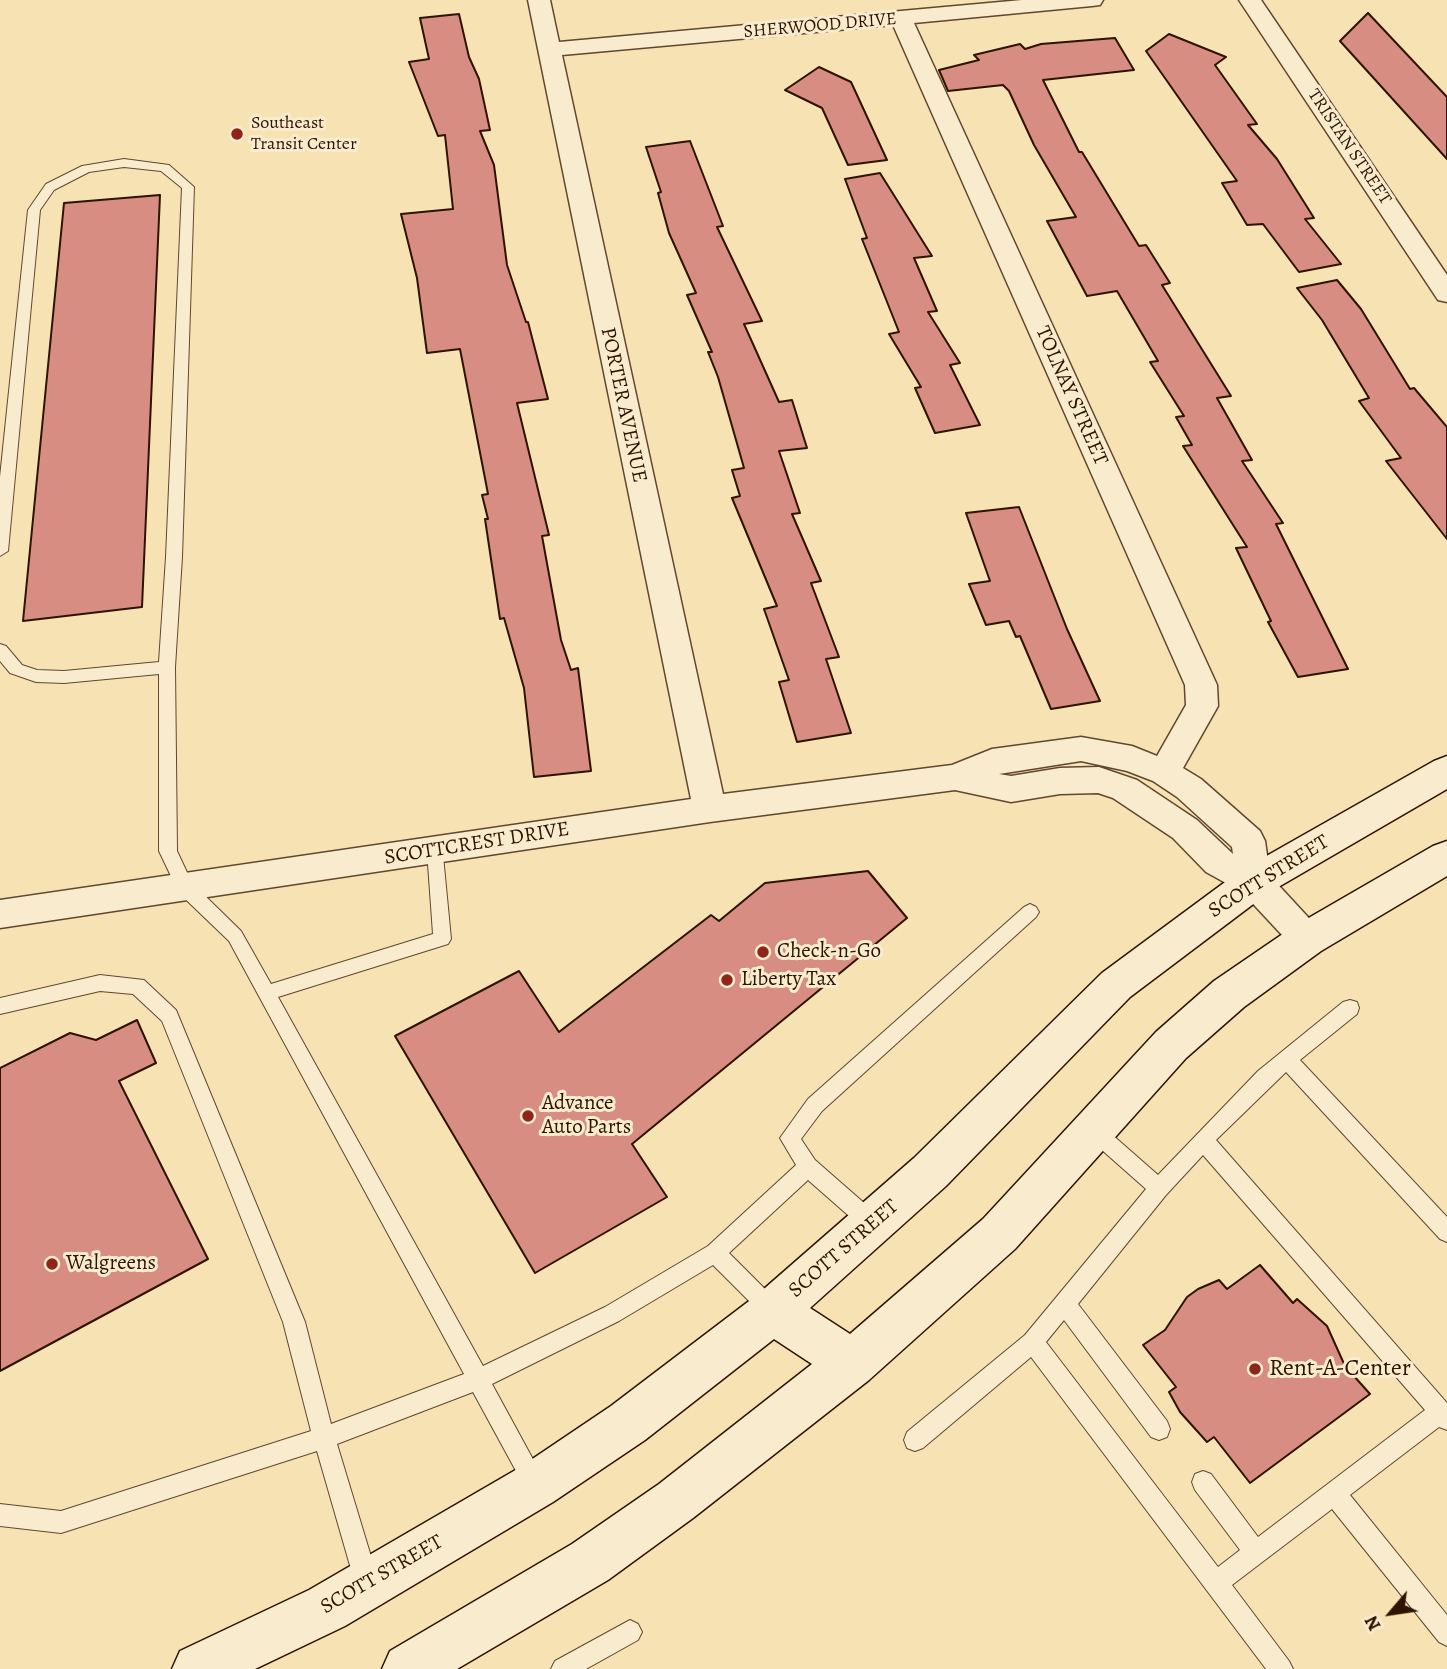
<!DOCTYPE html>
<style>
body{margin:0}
#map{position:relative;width:1447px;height:1669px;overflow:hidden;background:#f6e2b3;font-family:Alegreya,serif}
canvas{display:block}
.north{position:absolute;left:1356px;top:1578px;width:70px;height:70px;-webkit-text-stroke:5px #f9ecce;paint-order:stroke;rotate:241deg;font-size:19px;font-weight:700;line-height:28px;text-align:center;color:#2e1300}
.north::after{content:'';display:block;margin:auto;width:24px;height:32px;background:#2e1300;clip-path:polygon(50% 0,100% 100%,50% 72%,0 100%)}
</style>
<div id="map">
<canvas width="1447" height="1669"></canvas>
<div class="north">N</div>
</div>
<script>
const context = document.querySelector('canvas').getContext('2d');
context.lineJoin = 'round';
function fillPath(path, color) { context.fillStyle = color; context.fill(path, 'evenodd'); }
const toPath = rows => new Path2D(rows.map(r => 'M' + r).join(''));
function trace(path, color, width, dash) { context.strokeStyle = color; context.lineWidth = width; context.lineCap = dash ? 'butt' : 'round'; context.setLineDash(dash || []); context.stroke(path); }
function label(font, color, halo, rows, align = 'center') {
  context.font = font + ' Alegreya,serif'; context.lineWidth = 6; context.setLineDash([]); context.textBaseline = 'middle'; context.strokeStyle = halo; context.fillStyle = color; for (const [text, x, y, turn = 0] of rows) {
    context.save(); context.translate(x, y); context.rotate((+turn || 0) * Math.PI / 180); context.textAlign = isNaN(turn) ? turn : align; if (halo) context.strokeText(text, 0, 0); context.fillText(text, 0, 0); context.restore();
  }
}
const building = toPath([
 [1368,13,1447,97,1447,159,1340,41,1368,13],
 [459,14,469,57,479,79,490,130,480,131,494,165,507,265,526,322,528,322,548,399,517,403,549,535,542,536,561,640,571,670,578,668,591,771,534,777,524,688,504,618,500,619,485,519,488,519,482,495,488,494,460,349,427,353,417,278,401,214,453,209,445,135,438,136,409,62,429,59,420,18,459,14],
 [1169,34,1226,57,1215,65,1257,124,1248,125,1277,159,1314,218,1305,219,1341,264,1299,272,1263,224,1247,225,1222,183,1237,181,1146,51,1169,34],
 [1115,38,1134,70,1043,80,1079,152,1082,152,1139,246,1146,245,1170,283,1162,285,1231,396,1217,398,1252,460,1242,461,1283,523,1276,524,1348,669,1298,677,1268,622,1271,621,1236,548,1247,547,1183,446,1192,445,1176,417,1184,416,1150,362,1158,361,1117,291,1087,296,1047,221,1076,217,1034,145,1009,91,1003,85,948,91,939,70,979,60,974,55,1020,44,1025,49,1041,44,1115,38],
 [819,67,851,82,887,160,848,165,822,108,785,90,819,67],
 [690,141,723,226,717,227,762,321,744,324,779,402,792,400,807,448,779,451,800,513,792,514,821,581,811,583,839,657,826,659,851,733,797,742,779,682,789,680,764,609,777,606,732,498,740,496,732,470,744,468,718,377,708,352,712,352,687,295,696,293,669,233,658,193,661,192,646,147,690,141],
 [880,173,932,256,914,258,937,311,928,312,960,363,950,365,980,425,935,433,915,388,921,387,889,334,899,332,862,239,867,238,845,179,880,173],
 [160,195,142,607,23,621,64,203,160,195],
 [1337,280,1361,309,1410,389,1414,388,1447,427,1447,539,1386,461,1401,458,1359,401,1369,398,1322,320,1297,288,1337,280],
 [1019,507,1067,629,1100,701,1051,709,1020,636,1016,637,1009,621,986,625,969,584,990,581,966,513,1019,507],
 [868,871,907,918,632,1144,667,1197,535,1273,395,1036,519,971,559,1032,711,915,719,921,765,883,868,871],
 [137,1020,156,1063,119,1081,208,1259,0,1371,0,1068,70,1033,96,1040,137,1020],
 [1260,1265,1293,1303,1297,1299,1327,1326,1345,1366,1370,1394,1250,1483,1214,1437,1207,1442,1180,1412,1169,1392,1176,1387,1143,1345,1165,1330,1187,1297,1198,1289,1219,1280,1227,1289,1260,1265]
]);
fillPath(building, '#d78d81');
trace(building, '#2e1300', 2);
const service = toPath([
 [124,159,169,165,194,187,182,557,175,667,177,851,192,883,241,931,271,984,433,934,427,850,430,845,436,843,442,845,451,939,448,944,278,997,483,1366,605,1307,708,1246,796,1165,780,1138,808,1099,1024,907,1030,904,1036,907,1039,912,1036,917,822,1111,801,1139,815,1160,879,1216,882,1223,879,1230,872,1233,865,1230,808,1180,729,1253,780,1304,784,1311,780,1318,773,1321,766,1318,713,1265,619,1321,492,1384,547,1485,544,1493,536,1496,528,1493,473,1392,337,1444,379,1583,375,1591,367,1595,359,1591,355,1583,317,1451,61,1533,0,1526,0,1504,61,1511,311,1431,283,1322,162,1021,133,994,100,991,0,1014,0,998,100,975,144,980,176,1010,305,1322,331,1424,464,1374,229,941,179,893,159,851,159,674,64,683,36,682,10,673,0,661,0,644,6,646,22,665,37,670,64,671,159,662,166,557,182,188,161,171,124,167,89,172,54,190,40,210,8,551,0,556,0,477,28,210,46,184,82,166,124,159],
 [1350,1000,1357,1002,1359,1008,1357,1014,1300,1060,1447,1217,1447,1242,1440,1239,1286,1072,1216,1140,1447,1403,1447,1430,1439,1427,1350,1495,1447,1615,1447,1646,1439,1642,1332,1509,1232,1585,1289,1661,1293,1669,1266,1669,1031,1357,923,1448,915,1451,907,1448,904,1440,907,1432,1025,1335,1146,1189,1086,1136,1083,1130,1086,1124,1093,1121,1100,1124,1158,1175,1258,1071,1343,1002,1350,1000],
 [1203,1155,1425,1410,1258,1537,1211,1474,1203,1471,1195,1474,1192,1482,1195,1490,1240,1550,1218,1567,1046,1342,1064,1320,1151,1437,1159,1440,1167,1437,1170,1429,1167,1421,1078,1304,1166,1195,1203,1155],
 [630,1620,638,1624,642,1632,638,1640,586,1669,551,1669,555,1661,630,1620]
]);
const minor = toPath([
 [528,0,550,0,559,42,1022,0,1103,0,1100,5,1092,6,914,23,1217,685,1218,706,1183,768,1201,779,1260,831,1265,841,1270,876,1319,929,1324,939,1319,949,1307,954,1295,949,1242,892,1206,872,1173,838,1113,798,1098,793,1060,794,1011,802,955,790,710,822,0,928,0,900,691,799,528,0],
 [893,25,1185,685,1186,705,1157,756,1132,746,1081,737,992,749,952,765,723,794,562,55,893,25],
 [1081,761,1127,771,1153,781,1177,797,1232,847,1233,854,1197,820,1137,780,1099,767,1060,768,1011,776,999,774,1081,761],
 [1239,0,1261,0,1447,275,1447,302,1438,300,1239,0]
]);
const secondary = toPath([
 [1447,756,1447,789,1268,893,1130,997,946,1186,810,1308,850,1334,983,1219,1156,1032,1214,981,1293,927,1433,846,1447,841,1447,876,1321,951,1244,1007,1186,1058,1015,1249,869,1380,693,1518,608,1580,457,1669,382,1669,390,1651,572,1544,659,1484,812,1364,774,1339,645,1440,553,1502,345,1626,255,1669,172,1669,180,1651,309,1590,519,1468,611,1406,757,1295,914,1158,1102,973,1240,871,1434,761,1447,756]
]);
trace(service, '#60472d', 2);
trace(minor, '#60472d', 3);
trace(secondary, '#2e1300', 3);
fillPath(service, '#f9ecce');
fillPath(minor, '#f9ecce');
fillPath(secondary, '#f9ecce');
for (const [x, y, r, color] of [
 [237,134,7,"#8f2418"],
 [763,952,7,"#8f2418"],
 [727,980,7,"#8f2418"],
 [528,1116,7,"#8f2418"],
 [52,1264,7,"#8f2418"],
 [1255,1369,7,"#8f2418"]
]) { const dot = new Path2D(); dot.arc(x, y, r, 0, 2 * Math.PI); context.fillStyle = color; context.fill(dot); trace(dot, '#f9ecce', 2.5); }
label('18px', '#2e1300', '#f9ecce', [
 ["SHERWOOD DRIVE",820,26,-5],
 ["TRISTAN STREET",1349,147,56]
]);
label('18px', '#2e1300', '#f9ecce', [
 ["Southeast",251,124],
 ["Transit Center",251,145]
], 'left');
label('21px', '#2e1300', '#f9ecce', [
 ["TOLNAY STREET",1071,396,66],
 ["PORTER AVENUE",623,405,78],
 ["SCOTTCREST DRIVE",477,844,-9],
 ["SCOTT STREET",1269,877,-32],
 ["SCOTT STREET",844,1249,-41],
 ["SCOTT STREET",382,1575,-30]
]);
label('21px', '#2e1300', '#f9ecce', [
 ["Check-n-Go",777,952],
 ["Liberty Tax",741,980],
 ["Advance",542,1104],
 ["Auto Parts",542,1128],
 ["Walgreens",66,1264]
], 'left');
label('24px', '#2e1300', '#f9ecce', [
 ["Rent-A-Center",1269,1369]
], 'left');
</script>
